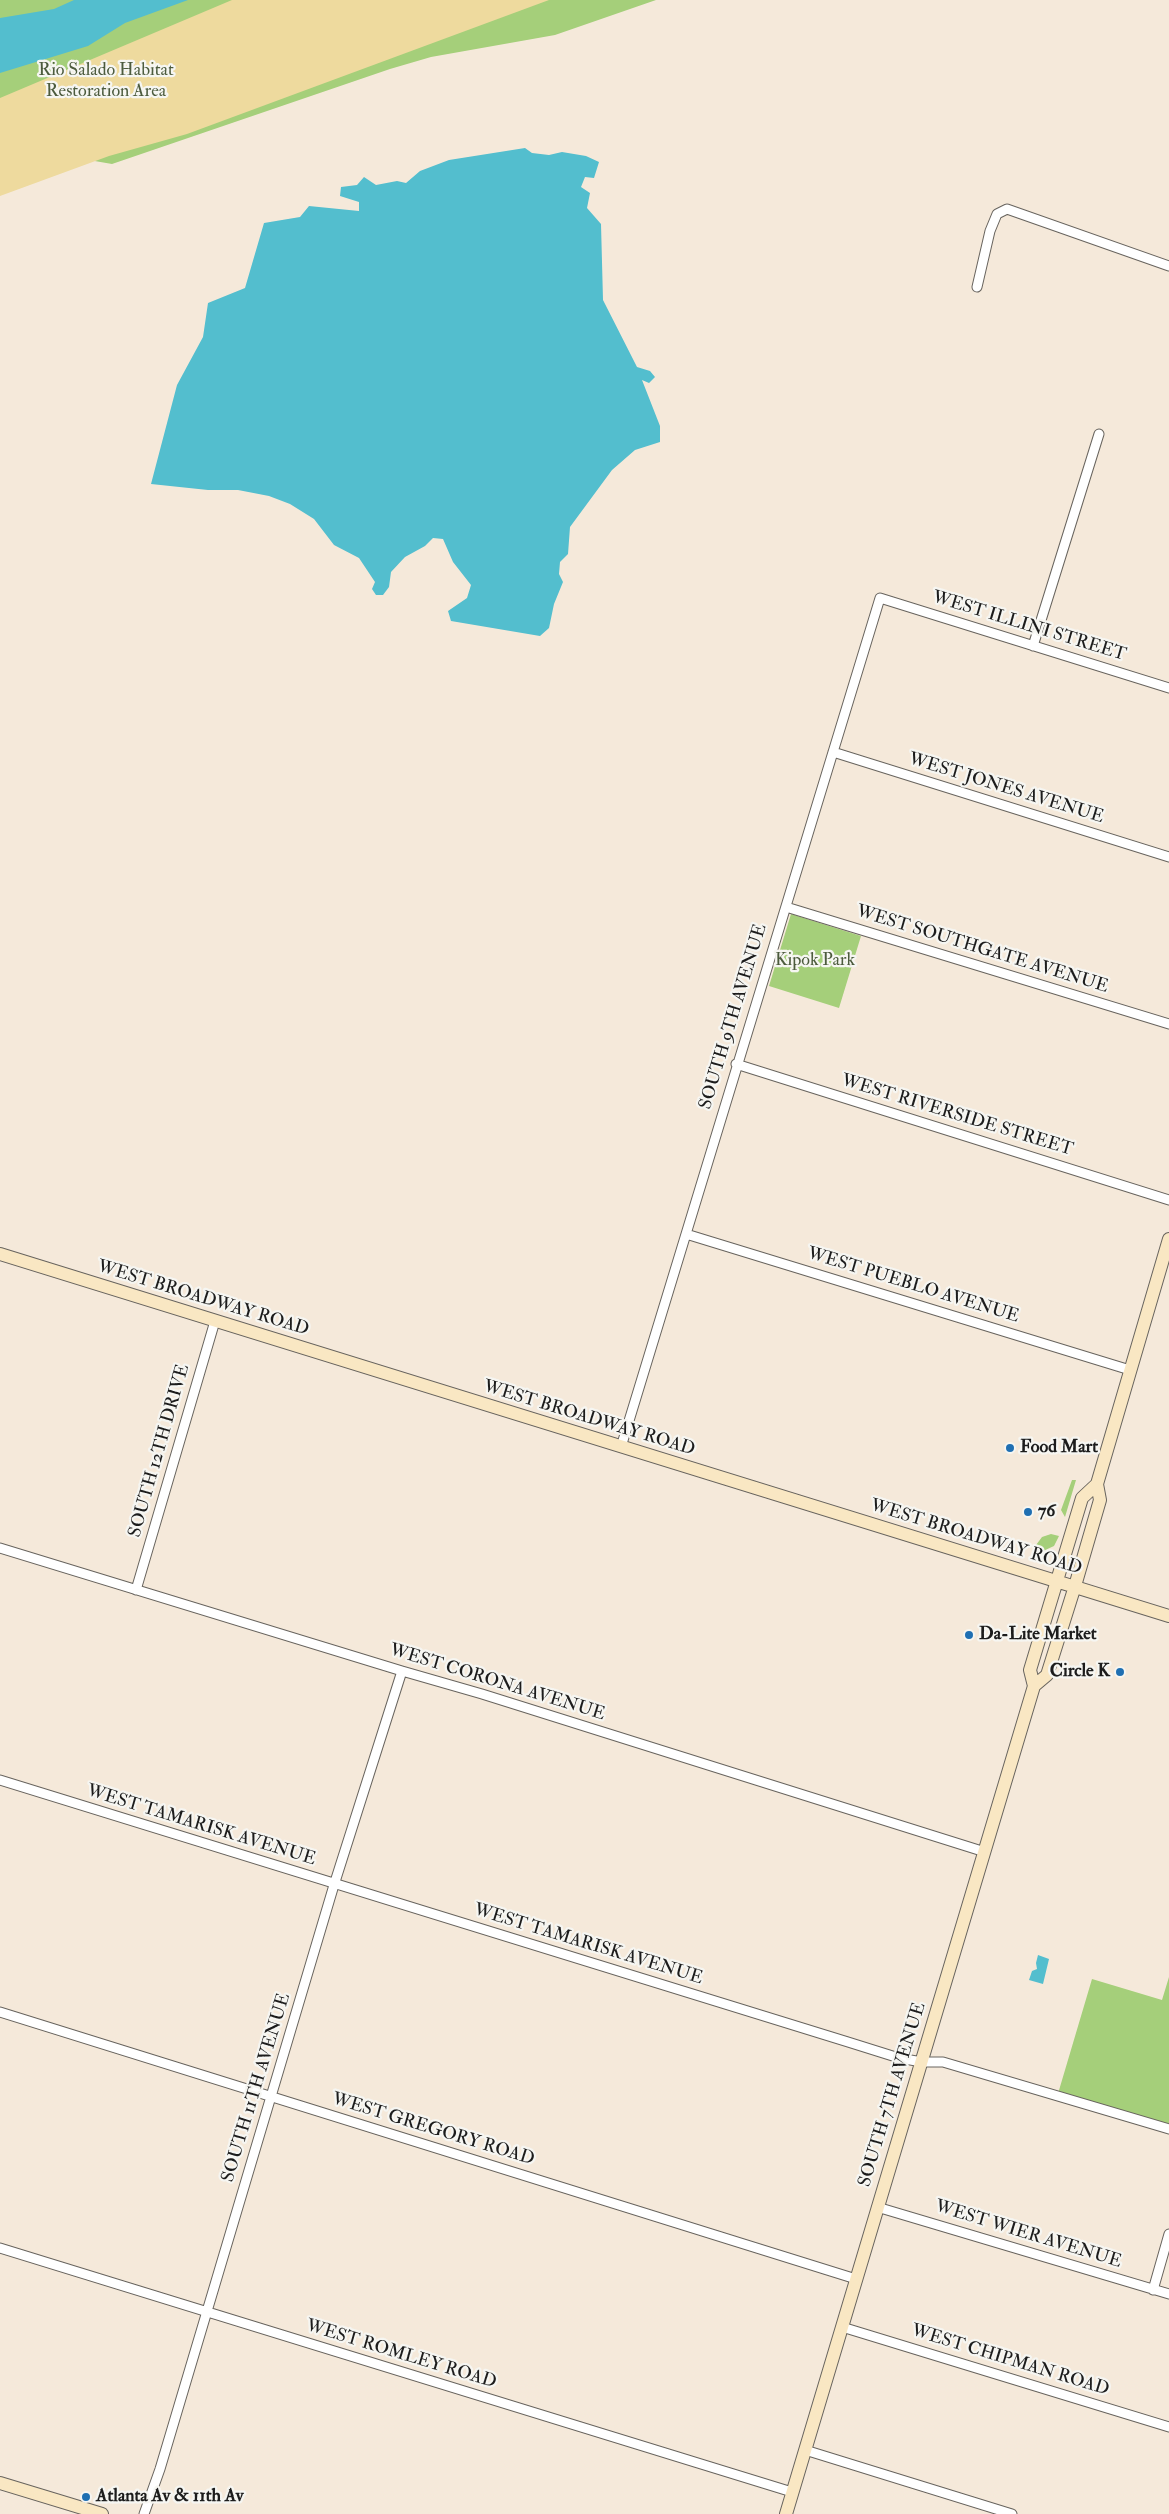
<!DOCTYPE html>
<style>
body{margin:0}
canvas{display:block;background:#f5e9da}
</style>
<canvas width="1169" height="2514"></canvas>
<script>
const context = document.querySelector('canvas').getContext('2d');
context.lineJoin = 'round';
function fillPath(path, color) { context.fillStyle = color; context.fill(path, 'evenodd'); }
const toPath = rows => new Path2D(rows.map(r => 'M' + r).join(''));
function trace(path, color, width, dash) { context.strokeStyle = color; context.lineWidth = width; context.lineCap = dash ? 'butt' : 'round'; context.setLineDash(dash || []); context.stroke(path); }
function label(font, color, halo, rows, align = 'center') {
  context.font = font + ' "IM FELL Double Pica",serif'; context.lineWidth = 4.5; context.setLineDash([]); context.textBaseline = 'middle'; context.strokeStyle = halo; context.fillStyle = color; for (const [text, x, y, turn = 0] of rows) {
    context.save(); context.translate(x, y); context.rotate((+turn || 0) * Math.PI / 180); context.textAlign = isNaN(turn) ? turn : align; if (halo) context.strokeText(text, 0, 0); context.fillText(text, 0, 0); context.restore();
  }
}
fillPath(toPath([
 [0,0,656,0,555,35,431,57,390,69,112,164,83,159,0,181],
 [791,914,861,936,839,1008,769,986],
 [1072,1480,1076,1480,1065,1517,1061,1510],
 [1051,1534,1059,1536,1054,1546,1043,1551,1033,1549,1042,1537],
 [1169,1977,1169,2129,1057,2097,1092,1979,1162,2000]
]), '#a5cf7a');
fillPath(toPath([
 [232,0,549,0,187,134,109,156,0,196,0,98]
]), '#eeda9e');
fillPath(toPath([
 [74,0,188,0,125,23,88,46,0,73,0,18,54,9],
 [525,148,532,153,549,155,562,152,586,156,599,162,594,178,585,177,581,187,590,193,587,208,601,224,603,300,637,367,650,371,655,377,649,383,642,380,660,426,660,442,635,450,612,470,570,527,568,554,560,562,559,574,563,582,554,604,549,628,540,636,451,621,448,611,467,598,471,585,453,562,443,539,433,538,425,546,405,557,391,572,389,587,383,595,376,595,372,589,375,582,359,558,334,545,314,519,290,504,269,496,238,490,208,490,151,484,177,385,203,337,208,303,245,288,264,223,300,217,309,206,359,211,359,202,340,196,341,187,357,185,364,177,376,185,397,181,406,183,420,171,449,160],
 [1038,1955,1049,1959,1043,1984,1029,1980,1032,1971,1037,1969,1036,1963]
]), '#53bece');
const street = toPath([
 [977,287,990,231,997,214,1007,209,1169,266],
 [1033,646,1099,434],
 [833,752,1169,857],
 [786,907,1169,1024],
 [736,1064,1169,1200],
 [686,1234,1130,1370],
 [621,1447,880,598,1169,688],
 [0,1548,402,1671,482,1694,985,1852],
 [136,1590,215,1321],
 [0,1780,848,2042,899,2058,922,2062,943,2062,1169,2129],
 [0,2012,856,2279],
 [877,2207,1169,2294],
 [0,2248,792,2492],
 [1153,2290,1169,2234],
 [842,2327,1169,2427],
 [805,2450,1012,2514],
 [144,2514,160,2469,334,1885,402,1671]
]);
const secondary = toPath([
 [0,1254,1169,1616],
 [1034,1686,1047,1675,1075,1586,1100,1500,1097,1484,1169,1239],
 [0,2483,102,2514],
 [786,2514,1034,1686,1030,1670,1049,1607,1082,1498,1097,1484]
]);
trace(street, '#68645e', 11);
trace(secondary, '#68645e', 14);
trace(street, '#fff', 9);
trace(secondary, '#f9e7c3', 12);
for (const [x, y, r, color] of [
 [1010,1448,5,"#1f6fb2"],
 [1028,1512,5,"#1f6fb2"],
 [969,1635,5,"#1f6fb2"],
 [1120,1672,5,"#1f6fb2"],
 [86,2497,5,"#1f6fb2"]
]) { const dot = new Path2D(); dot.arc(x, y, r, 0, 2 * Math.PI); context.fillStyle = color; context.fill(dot); trace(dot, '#f6f6f2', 2); }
label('18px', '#4c5b3d', '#f6f6f2', [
 ["Rio Salado Habitat",106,71],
 ["Restoration Area",106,92],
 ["Kipok Park",815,961]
]);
label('18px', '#1c1c1c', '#f6f6f2', [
 ["WEST ILLINI STREET",1029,627,17],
 ["WEST JONES AVENUE",1006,789,17],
 ["WEST SOUTHGATE AVENUE",982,950,17],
 ["SOUTH 9TH AVENUE",734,1017,-73],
 ["WEST RIVERSIDE STREET",957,1116,17],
 ["WEST PUEBLO AVENUE",913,1286,17],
 ["WEST BROADWAY ROAD",203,1299,17],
 ["WEST BROADWAY ROAD",589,1419,17],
 ["SOUTH 12TH DRIVE",160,1451,-74],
 ["WEST BROADWAY ROAD",976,1538,17],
 ["WEST CORONA AVENUE",497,1683,17],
 ["WEST TAMARISK AVENUE",201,1826,17],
 ["WEST TAMARISK AVENUE",588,1945,17],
 ["SOUTH 11TH AVENUE",257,2088,-73],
 ["SOUTH 7TH AVENUE",893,2095,-73],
 ["WEST GREGORY ROAD",433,2130,17],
 ["WEST WIER AVENUE",1028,2235,17],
 ["WEST ROMLEY ROAD",401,2355,17],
 ["WEST CHIPMAN ROAD",1010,2361,17]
]);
label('bold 18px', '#1c1c1c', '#f6f6f2', [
 ["Food Mart",1020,1448],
 ["76",1038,1512],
 ["Da-Lite Market",979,1635],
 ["Circle K",1110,1672,"right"],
 ["Atlanta Av & 11th Av",96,2497]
], 'left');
</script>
